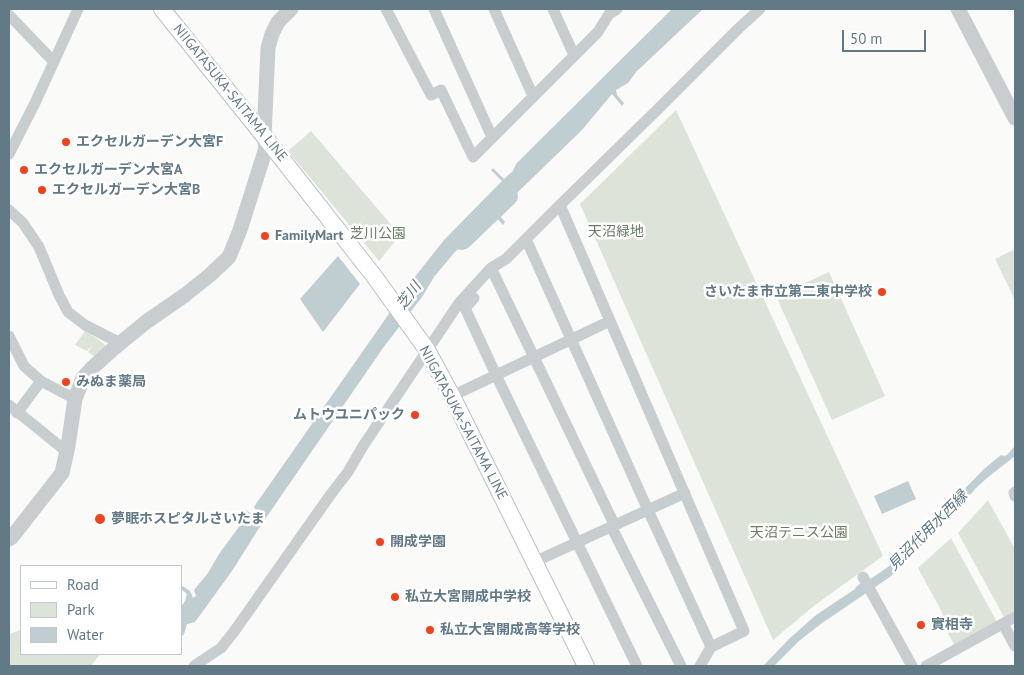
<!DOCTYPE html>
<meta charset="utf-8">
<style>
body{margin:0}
#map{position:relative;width:1024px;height:675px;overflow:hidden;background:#fafaf8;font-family:"PT Sans",sans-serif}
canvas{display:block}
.frame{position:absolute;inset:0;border:10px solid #627986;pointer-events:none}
.legend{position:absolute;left:20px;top:565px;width:162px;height:90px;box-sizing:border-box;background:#fff;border:1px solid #c0c9cf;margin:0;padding:6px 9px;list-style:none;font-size:15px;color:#627986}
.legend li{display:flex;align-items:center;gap:10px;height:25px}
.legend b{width:25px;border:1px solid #c0c9cf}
.scale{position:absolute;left:842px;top:30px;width:84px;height:22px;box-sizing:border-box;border:2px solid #627986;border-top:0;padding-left:6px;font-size:15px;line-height:18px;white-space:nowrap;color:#627986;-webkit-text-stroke:4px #fff;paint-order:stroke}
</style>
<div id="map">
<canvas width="1024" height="675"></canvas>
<div class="frame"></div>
<ul class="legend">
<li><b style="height:6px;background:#fff"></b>Road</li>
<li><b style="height:14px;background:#dce3d8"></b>Park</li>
<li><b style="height:14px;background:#c0cdd1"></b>Water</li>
</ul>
<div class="scale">50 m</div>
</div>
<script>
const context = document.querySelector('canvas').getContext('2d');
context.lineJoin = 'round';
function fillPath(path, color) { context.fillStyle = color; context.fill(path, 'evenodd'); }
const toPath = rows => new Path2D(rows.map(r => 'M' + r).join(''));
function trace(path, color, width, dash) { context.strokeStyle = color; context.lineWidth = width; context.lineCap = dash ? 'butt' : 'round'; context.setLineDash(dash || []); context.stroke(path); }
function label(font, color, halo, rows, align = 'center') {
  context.font = font + ' "PT Sans","Noto Sans JP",sans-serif'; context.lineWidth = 5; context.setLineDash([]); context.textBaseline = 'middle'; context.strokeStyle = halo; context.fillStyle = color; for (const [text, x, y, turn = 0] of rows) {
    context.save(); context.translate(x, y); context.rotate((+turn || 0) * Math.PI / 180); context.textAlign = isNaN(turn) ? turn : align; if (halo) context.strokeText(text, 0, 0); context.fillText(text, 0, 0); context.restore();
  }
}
fillPath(toPath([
 [676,110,883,556,815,605,773,640,580,204],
 [311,131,400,235,379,261,288,151],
 [1015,249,1015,300,995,259],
 [829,272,885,396,832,420,776,296],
 [85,331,99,340,106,346,94,356,88,352,94,344,87,351,75,345],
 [988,500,1015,549,1015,611,1004,617,958,533],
 [951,538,997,622,955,646,939,617,943,614,918,568],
 [21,630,21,654,100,654,91,666,9,666,9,634]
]), '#dce3d8');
fillPath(toPath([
 [672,9,703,9,637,71,628,83,616,90,617,95,624,103,622,106,612,94,582,130,518,192,496,211,505,222,503,225,493,213,484,216,480,227,454,253,434,277,422,297,383,348,261,525,232,571,195,622,187,624,184,634,181,637,181,607,185,601,187,594,181,589,181,585,190,591,193,598,196,596,194,590,208,573,219,554,241,524,241,520,246,510,250,513,254,513,256,510,254,507,258,501,414,278,444,240,502,181,491,170,493,168,504,179,513,171,516,164,543,137],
 [338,256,360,284,323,332,300,299],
 [1014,447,1015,447,1015,456,987,478,976,488,971,494,965,496,967,498,942,524,940,523,938,525,938,528,909,559,890,577,822,623,799,641,774,666,763,666,789,639,816,615,855,589,856,587,861,583,872,578,888,567,984,469,1001,455,1004,456,1007,455],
 [908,481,916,499,882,514,874,496]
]), '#c0cdd1');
trace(toPath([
 [462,240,508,196]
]), '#c0cdd1', 20);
const secondary = toPath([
 [162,9,264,136,374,276,427,350,452,396,586,666]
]);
trace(secondary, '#b9c0c5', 18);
trace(toPath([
 [386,9,431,95,441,90,473,157,598,32,609,14,617,9],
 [434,9,492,137],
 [494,9,533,96],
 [553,9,574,55],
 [9,15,54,62],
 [9,154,35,103,78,9],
 [560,205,744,631,711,647,700,666],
 [9,210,23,223,39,247,59,295,68,312,85,325,120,343],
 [526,239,648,510,711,647],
 [494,274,614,524],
 [474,298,465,308,496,375,637,666],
 [9,336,24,366,41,381,75,399],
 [452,396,610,321],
 [9,405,67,452],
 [17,413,41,381],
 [1015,492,1014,493,1015,496],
 [611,526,681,666],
 [534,562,685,493],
 [863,577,912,666],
 [1003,624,1015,646],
 [194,666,221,648,233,633,331,494,348,472,363,446,459,303,491,268,506,259,560,205,656,111,739,28,760,9],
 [926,666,1015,617]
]), '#c8cdd0', 11);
trace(toPath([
 [958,9,1015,118],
 [9,539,12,537,62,473,68,446,75,399,83,378,92,368,113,349,146,322,185,295,210,275,229,257,240,230,266,148,264,136,268,48,272,34,278,22,291,9]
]), '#c8cdd0', 15);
trace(secondary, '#fff', 16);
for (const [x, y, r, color] of [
 [66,142,5,"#f5401c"],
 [24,170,5,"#f5401c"],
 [42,190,5,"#f5401c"],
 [265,236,5,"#f5401c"],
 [882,292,5,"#f5401c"],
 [66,382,5,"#f5401c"],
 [415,415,5,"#f5401c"],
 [100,519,6,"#f5401c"],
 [380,542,5,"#f5401c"],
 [395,597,5,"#f5401c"],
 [921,625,5,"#f5401c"],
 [430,630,5,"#f5401c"]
]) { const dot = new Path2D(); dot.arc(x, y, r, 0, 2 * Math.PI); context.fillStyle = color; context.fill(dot); trace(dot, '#fff', 2); }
label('14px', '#627986', '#fff', [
 ["NIIGATASUKA-SAITAMA LINE",230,93,51],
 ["NIIGATASUKA-SAITAMA LINE",463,423,62]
]);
label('bold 14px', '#627986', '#fff', [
 ["エクセルガーデン大宮F",76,142],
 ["エクセルガーデン大宮A",34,170],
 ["エクセルガーデン大宮B",52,190],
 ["FamilyMart",275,236],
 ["さいたま市立第二東中学校",872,292,"right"],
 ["みぬま薬局",76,382],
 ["ムトウユニパック",405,415,"right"],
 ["夢眠ホスピタルさいたま",111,519],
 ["開成学園",390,542],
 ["私立大宮開成中学校",405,597],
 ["實相寺",931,625],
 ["私立大宮開成高等学校",440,630]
], 'left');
label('14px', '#687c62', '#fff', [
 ["天沼緑地",616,232],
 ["芝川公園",378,234],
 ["天沼テニス公園",799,533]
]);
label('italic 15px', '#5d787f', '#fff', [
 ["芝川",409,296,-53],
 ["見沼代用水西縁",928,531,-45]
]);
</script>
